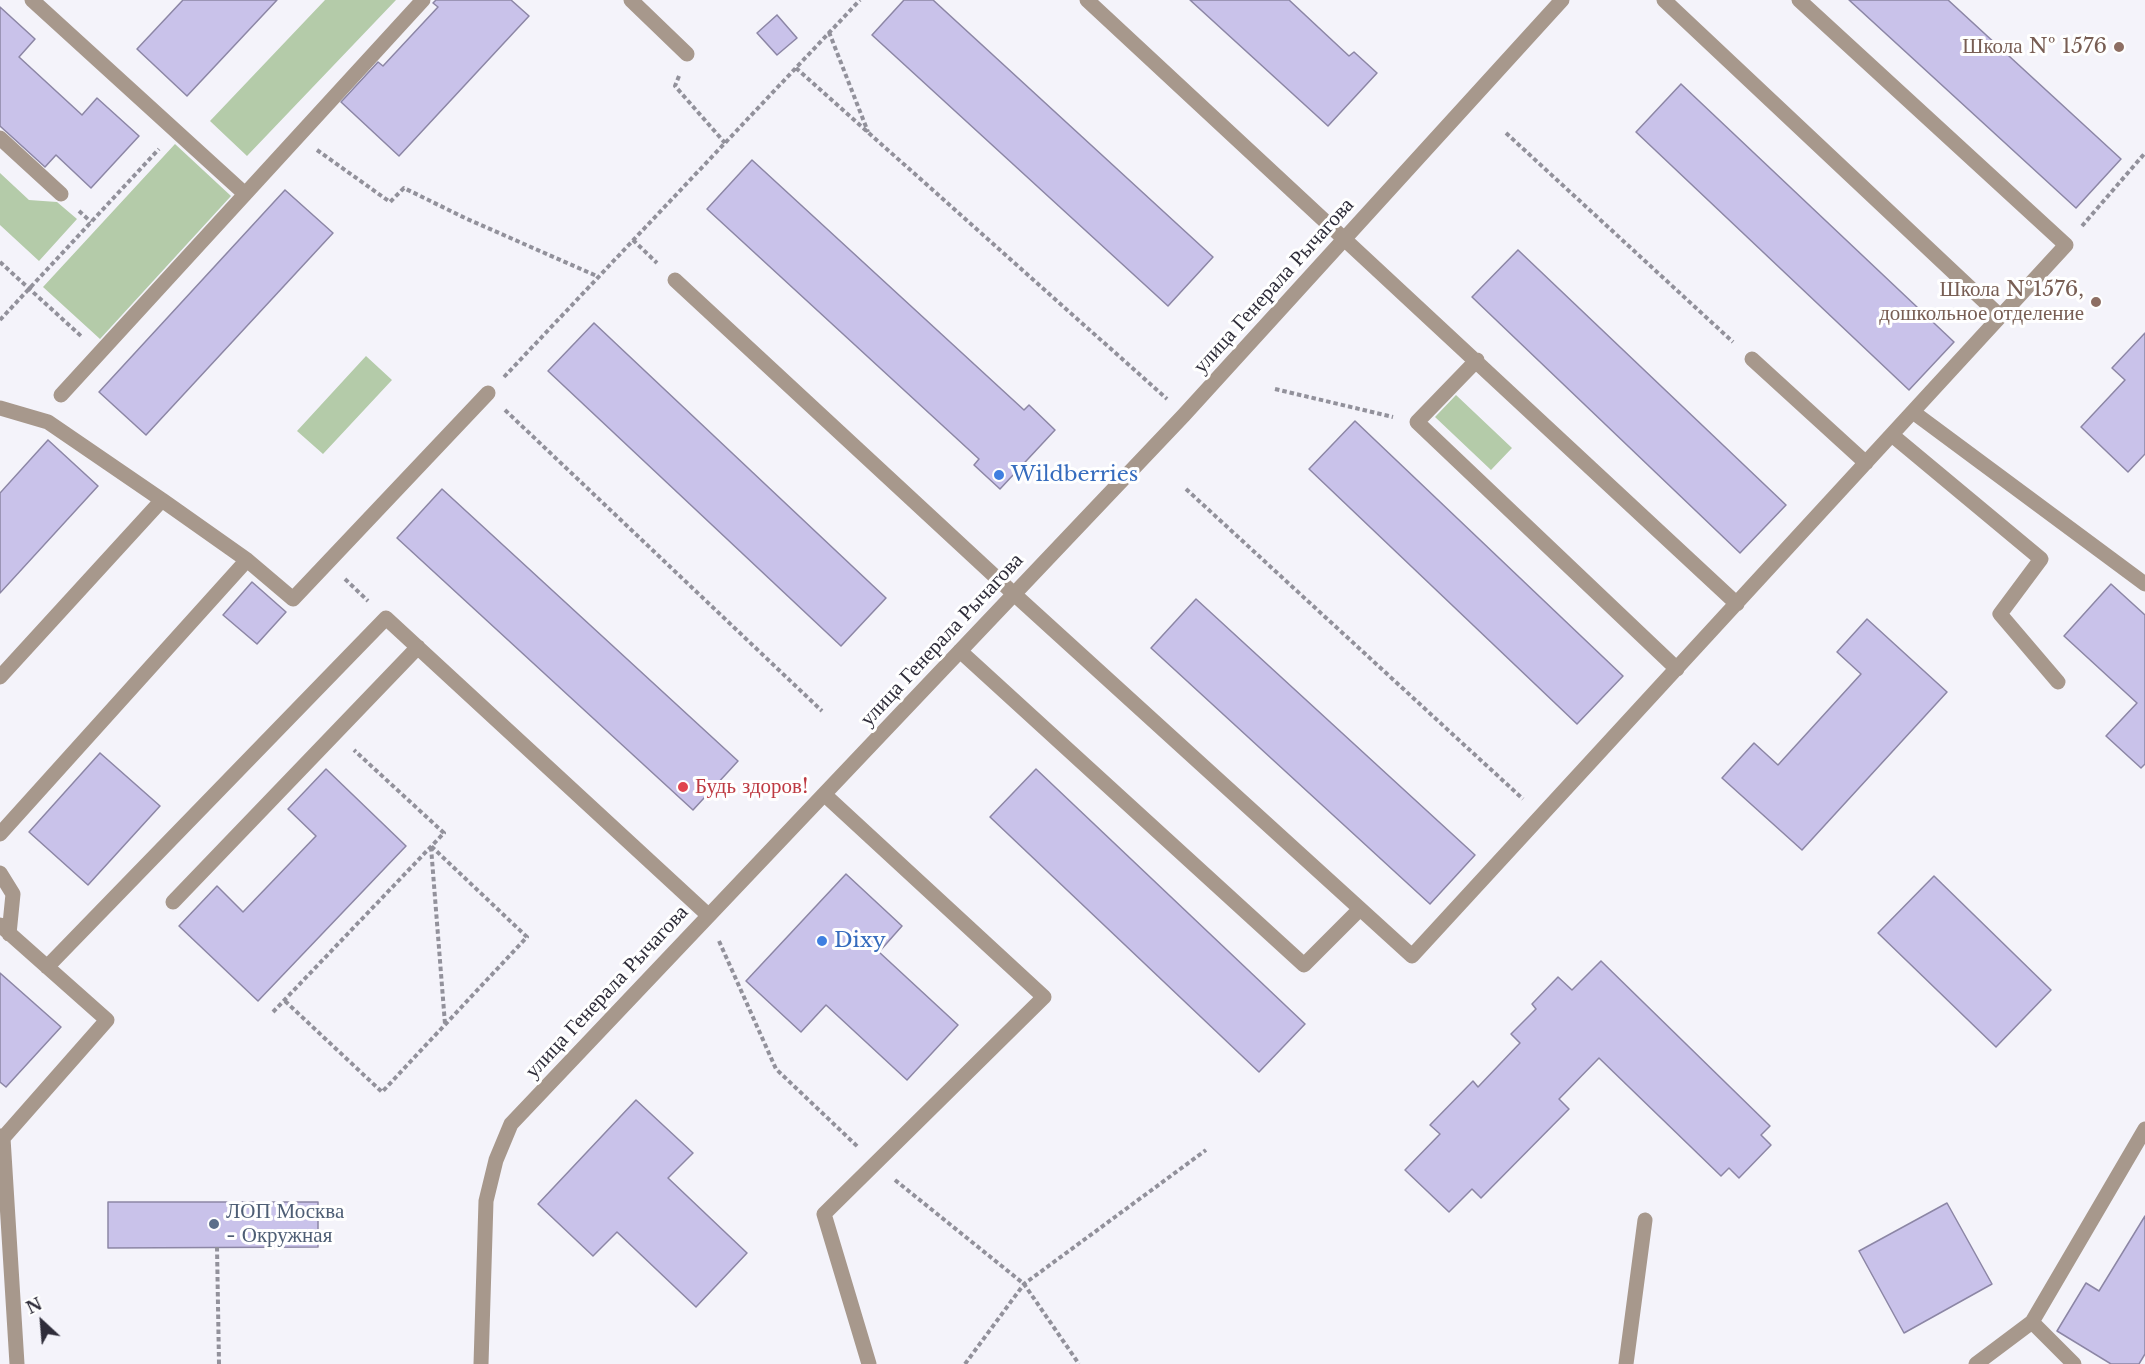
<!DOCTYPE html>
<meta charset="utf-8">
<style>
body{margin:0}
#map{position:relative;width:2145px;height:1364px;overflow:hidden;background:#f4f3fa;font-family:"Libre Baskerville",serif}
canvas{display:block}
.north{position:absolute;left:12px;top:1292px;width:60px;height:60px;-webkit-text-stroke:4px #fff;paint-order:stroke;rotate:334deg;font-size:16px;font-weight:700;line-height:24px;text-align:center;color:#2f2d3a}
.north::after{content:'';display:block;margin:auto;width:21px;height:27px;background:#2f2d3a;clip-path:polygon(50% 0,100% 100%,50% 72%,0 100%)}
</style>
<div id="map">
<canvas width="2145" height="1364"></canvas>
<div class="north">N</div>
</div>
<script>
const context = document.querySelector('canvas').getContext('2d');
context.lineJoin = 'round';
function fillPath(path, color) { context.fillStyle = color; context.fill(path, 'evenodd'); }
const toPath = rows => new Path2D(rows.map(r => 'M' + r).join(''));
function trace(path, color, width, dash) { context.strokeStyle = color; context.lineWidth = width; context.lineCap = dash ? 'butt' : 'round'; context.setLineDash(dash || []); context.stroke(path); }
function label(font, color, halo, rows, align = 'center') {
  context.font = font + ' "Libre Baskerville",serif'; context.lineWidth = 6; context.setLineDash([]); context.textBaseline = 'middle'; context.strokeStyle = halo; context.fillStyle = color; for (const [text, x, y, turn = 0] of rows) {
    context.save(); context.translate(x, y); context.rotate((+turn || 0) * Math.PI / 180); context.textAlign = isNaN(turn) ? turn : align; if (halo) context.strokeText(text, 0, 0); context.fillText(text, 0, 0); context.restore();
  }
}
fillPath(toPath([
 [325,0,396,0,247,156,210,121],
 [175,144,231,196,100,339,43,287],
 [0,173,29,200,57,202,77,219,39,261,0,225],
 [366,356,392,380,323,454,297,431],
 [1456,395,1512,448,1491,470,1435,417]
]), '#b4cba9');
const building = toPath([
 [183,0,277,0,187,96,137,49,183,0],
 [436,0,511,0,529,16,399,156,341,102,378,62,383,66,438,7,433,3,436,0],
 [904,0,933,0,1213,257,1168,306,872,35,904,0],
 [1190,0,1289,0,1349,56,1354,52,1377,73,1328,126,1190,0],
 [1849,0,1948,0,2121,159,2076,208,1849,0],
 [0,7,35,39,19,57,82,115,97,98,139,136,91,188,56,155,45,167,0,126,0,7],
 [777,15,797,38,777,55,757,33,777,15],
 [1681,84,1954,342,1909,390,1636,132,1681,84],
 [752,160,1024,410,1029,405,1055,430,1000,489,974,465,979,459,707,209,752,160],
 [285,190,333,233,146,435,99,392,285,190],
 [1518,250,1786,505,1740,553,1472,297,1518,250],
 [594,323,886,598,841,646,548,371,594,323],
 [2145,333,2145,454,2128,472,2081,427,2125,380,2112,368,2145,333],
 [1355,421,1623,676,1577,724,1309,469,1355,421],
 [48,440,98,486,0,593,0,493,48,440],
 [442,489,738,761,693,810,397,538,442,489],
 [252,582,286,612,257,644,223,615,252,582],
 [2111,584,2145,615,2145,764,2141,768,2106,736,2137,703,2064,636,2111,584],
 [1196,599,1475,855,1430,904,1151,648,1196,599],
 [1867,619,1947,692,1802,850,1722,778,1754,743,1778,765,1861,674,1837,652,1867,619],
 [100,753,160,806,88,885,29,832,100,753],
 [326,769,406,846,258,1001,179,926,217,886,243,912,316,836,288,809,326,769],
 [1036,769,1305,1024,1259,1072,990,817,1036,769],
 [846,874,902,926,879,952,958,1025,907,1080,826,1005,801,1032,746,981,846,874],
 [1934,876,2051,990,1996,1047,1878,933,1934,876],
 [1601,961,1770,1126,1761,1135,1771,1145,1739,1178,1729,1168,1721,1176,1599,1058,1559,1099,1569,1109,1481,1198,1472,1189,1449,1212,1405,1170,1440,1134,1430,1125,1473,1081,1478,1087,1520,1043,1511,1034,1536,1009,1532,1004,1558,977,1572,990,1601,961],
 [0,973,61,1027,6,1087,0,1082,0,973],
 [636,1100,693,1153,668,1178,747,1253,696,1307,617,1232,593,1256,538,1204,636,1100],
 [108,1202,318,1202,318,1247,108,1248,108,1202],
 [1947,1203,1992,1284,1904,1333,1859,1251,1947,1203],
 [2145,1216,2145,1354,2139,1364,2111,1364,2057,1331,2086,1283,2099,1291,2145,1216]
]);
fillPath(building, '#c9c2ea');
trace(building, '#8c86a5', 1.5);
trace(toPath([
 [829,32,868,132],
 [796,68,1167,399],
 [679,76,675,86,725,143],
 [1506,133,1733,342],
 [317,150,390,202,404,188,465,218,599,277],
 [79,211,91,222],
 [2082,226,2145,153],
 [633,240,657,263],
 [0,262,81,336],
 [0,320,159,149],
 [504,377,860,0],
 [1275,389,1393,417],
 [505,410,822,711],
 [1186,489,1523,799],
 [345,579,368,601],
 [431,847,445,1024],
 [719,941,776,1069,858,1147],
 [285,1001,382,1092,527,937,431,846],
 [273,1012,444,833,354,750],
 [895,1180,1024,1284,1079,1364],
 [217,1247,219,1364],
 [965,1364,1024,1284,1206,1150]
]), '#92919b', 4, [4.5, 3]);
trace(toPath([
 [32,0,245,194],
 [631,0,687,54],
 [1087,0,1737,604],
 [1664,0,2000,316],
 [0,138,61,194],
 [675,280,1014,594,1412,956,2066,245,1799,0],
 [1752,359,1866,463],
 [1477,360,1417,422,1677,669],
 [61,395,423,0],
 [0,408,48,422,162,500,0,677],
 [1913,412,2145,584],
 [1892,435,2041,559,2000,614,2058,682],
 [247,560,293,599,488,393],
 [960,651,1304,965,1360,909],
 [825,795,1044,997,824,1214,869,1364],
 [0,834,247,560,162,500],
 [0,873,13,894,9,934],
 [173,902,418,647],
 [0,925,107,1020,3,1138,0,1136],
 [47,967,386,618,708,915],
 [3,1138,17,1364],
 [2032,1322,2074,1364],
 [1626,1364,1645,1220],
 [1976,1364,2032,1322,2145,1129]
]), '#a7988c', 15);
trace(toPath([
 [481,1364,486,1201,496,1160,511,1124,1184,415,1562,0]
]), '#a7988c', 15);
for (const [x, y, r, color] of [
 [2119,47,6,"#8d6e63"],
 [2096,302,6,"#8d6e63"],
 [999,475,6,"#3f7fe0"],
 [683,787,6,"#e0444e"],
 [822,941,6,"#3f7fe0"],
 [214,1224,6,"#5c6f8a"]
]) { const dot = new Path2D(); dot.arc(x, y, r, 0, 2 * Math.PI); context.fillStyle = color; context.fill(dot); trace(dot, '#fff', 2); }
label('21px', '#785e54', '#fff', [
 ["Школа № 1576",2107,47],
 ["Школа №1576,",2084,290],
 ["дошкольное отделение",2084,314]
], 'right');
label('21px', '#2f2d3a', '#fff', [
 ["улица Генерала Рычагова",1274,286,-48],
 ["улица Генерала Рычагова",942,640,-47],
 ["улица Генерала Рычагова",607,992,-47]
]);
label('21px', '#366cbe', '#fff', [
 ["Wildberries",1011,475],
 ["Dixy",834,941]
], 'left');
label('21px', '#be3a42', '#fff', [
 ["Будь здоров!",695,787]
], 'left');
label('21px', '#4e5e75', '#fff', [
 ["ЛОП Москва",226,1212],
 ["- Окружная",226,1236]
], 'left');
</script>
